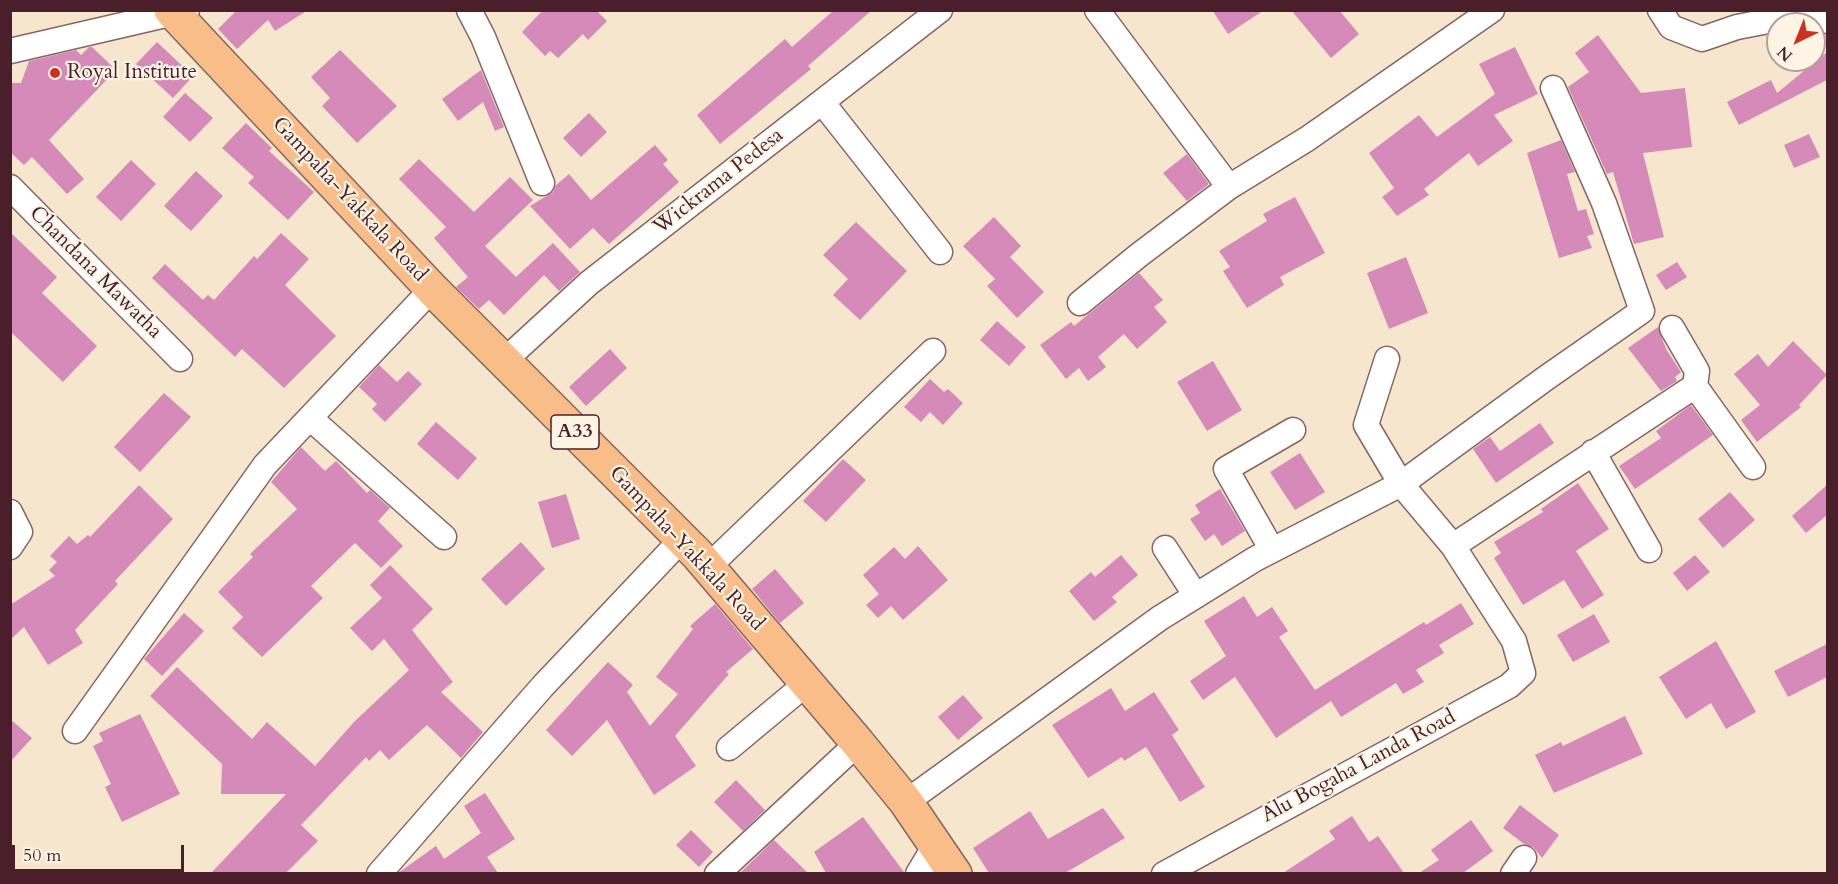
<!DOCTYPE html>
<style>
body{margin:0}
#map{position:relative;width:1838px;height:884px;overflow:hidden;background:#f6e6cd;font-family:Cardo,serif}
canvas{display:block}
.frame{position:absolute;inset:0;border:12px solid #4a1f2b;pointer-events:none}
.north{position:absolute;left:1766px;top:12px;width:60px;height:60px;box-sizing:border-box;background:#fcf5e5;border:2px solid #b59f9b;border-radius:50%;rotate:223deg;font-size:16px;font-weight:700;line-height:24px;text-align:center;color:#4a1f2b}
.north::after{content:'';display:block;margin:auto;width:21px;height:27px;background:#c8321e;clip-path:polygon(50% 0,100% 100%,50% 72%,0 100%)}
.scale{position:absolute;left:12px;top:845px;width:172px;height:27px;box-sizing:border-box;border:3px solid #4a1f2b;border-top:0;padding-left:8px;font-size:18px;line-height:21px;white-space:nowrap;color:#4a1f2b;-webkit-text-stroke:4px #fcf5e5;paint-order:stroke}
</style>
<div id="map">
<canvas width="1838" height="884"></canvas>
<div class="frame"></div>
<div class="north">N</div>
<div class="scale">50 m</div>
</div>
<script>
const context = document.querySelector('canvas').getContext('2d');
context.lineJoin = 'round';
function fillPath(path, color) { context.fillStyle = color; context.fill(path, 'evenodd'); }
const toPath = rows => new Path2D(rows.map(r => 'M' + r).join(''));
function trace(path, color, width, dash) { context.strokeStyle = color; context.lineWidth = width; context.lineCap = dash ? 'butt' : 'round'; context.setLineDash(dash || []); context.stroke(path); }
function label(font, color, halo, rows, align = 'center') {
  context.font = font + ' Cardo,serif'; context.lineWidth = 4.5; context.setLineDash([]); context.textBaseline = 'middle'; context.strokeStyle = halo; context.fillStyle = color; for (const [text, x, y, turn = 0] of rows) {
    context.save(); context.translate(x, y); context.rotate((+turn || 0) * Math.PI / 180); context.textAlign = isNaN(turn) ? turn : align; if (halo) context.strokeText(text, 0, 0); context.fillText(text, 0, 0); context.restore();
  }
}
fillPath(toPath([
 [237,10,308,10,275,31,268,20,237,49,218,29],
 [543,10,596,10,607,21,588,40,583,34,558,58,550,51,545,56,522,32],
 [834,10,872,10,808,66,811,69,720,144,697,115,785,39,792,47],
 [1212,10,1264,10,1228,34],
 [1291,10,1339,10,1359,34,1331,58],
 [1598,35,1641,93,1685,88,1692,147,1643,153,1664,237,1634,244,1613,172,1607,174,1568,87,1589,72,1575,53],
 [157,42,193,76,173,98,136,64],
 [89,47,92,47,116,70,49,140,84,179,67,194,32,157,24,165,10,152,10,83,21,83,29,61,76,50,81,55],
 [1515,47,1538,94,1494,115,1513,141,1478,166,1469,153,1424,189,1429,195,1397,216,1382,197,1394,188,1369,153,1419,115,1437,137,1495,94,1479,64],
 [340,50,397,106,357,143,322,106,330,98,311,77],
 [1827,52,1827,80,1739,125,1727,102,1771,80,1777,93],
 [481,70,504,127,495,131,483,102,458,121,442,99],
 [185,93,213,118,190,142,163,117],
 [589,113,607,132,581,157,563,138],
 [246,123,272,148,269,151,314,192,288,220,248,183,254,177,222,148],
 [1809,134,1820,157,1794,168,1784,145],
 [1561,140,1575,172,1567,174,1578,211,1586,209,1594,234,1587,236,1592,248,1559,258,1527,153],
 [655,145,668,160,663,164,679,182,609,244,593,228,570,249,530,206,553,192,556,185,569,174,591,200],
 [1187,154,1209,184,1187,201,1163,173],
 [419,159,474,212,510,177,533,200,485,246,516,277,553,243,580,272,559,291,544,275,504,315,489,300,479,309,456,287,468,277,434,238,446,227,399,179],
 [131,160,156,184,121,221,96,197],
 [196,171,223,196,191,231,164,206],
 [1295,197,1325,253,1280,277,1284,285,1247,308,1223,271,1230,267,1219,251,1267,221,1263,214],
 [994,217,1021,246,1010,257,1044,292,1017,318,987,286,995,279,963,246],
 [856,222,907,271,860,320,833,295,848,279,823,255],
 [10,232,57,277,42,293,97,346,63,382,10,331],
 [281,233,309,259,285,285,336,336,284,388,242,349,235,357,152,278,165,264,203,300,208,295,214,300,254,256,257,259],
 [1406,257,1428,313,1389,329,1367,273],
 [1677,262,1687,277,1666,290,1656,275],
 [1139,273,1163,300,1154,307,1167,322,1137,349,1124,334,1098,357,1106,367,1088,381,1079,368,1066,379,1040,345,1071,322,1074,326],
 [997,321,1026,347,1009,366,980,340],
 [1658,327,1666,349,1681,372,1675,377,1677,381,1661,391,1628,348],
 [1793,341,1827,375,1799,405,1801,407,1757,442,1741,420,1760,405,1734,374,1758,354,1768,367],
 [610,349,627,368,586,406,569,387],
 [1213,361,1242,410,1207,431,1177,382],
 [379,365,397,382,408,371,422,384,385,422,372,409,377,404,359,387],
 [930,379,944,392,948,389,963,403,943,425,930,412,921,422,904,407],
 [164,393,191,417,140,472,114,447],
 [1691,405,1713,435,1635,489,1619,466,1661,438,1656,431],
 [436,422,477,458,458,480,417,444],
 [1540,423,1554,443,1496,483,1473,449,1490,437,1500,451],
 [301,447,325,471,336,461,367,493,370,490,390,508,378,521,403,546,381,568,355,543,311,586,323,598,262,657,232,628,243,617,218,592,253,557,250,554,297,509,271,482],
 [1300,453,1325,492,1295,510,1270,472],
 [843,459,866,480,826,522,803,501],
 [1578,483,1609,529,1576,551,1604,595,1582,609,1564,580,1523,605,1494,558,1501,553,1494,542,1543,512,1541,509],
 [139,485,173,519,115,581,118,584,75,630,83,643,48,665,24,627,10,640,10,605,55,576,49,570,57,562,50,556,69,536,77,544,88,535,90,537],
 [1827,485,1827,515,1806,533,1792,516],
 [1220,489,1245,531,1222,546,1214,534,1205,541,1190,519,1200,513,1195,505],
 [1730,492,1755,520,1723,548,1698,519],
 [566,494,580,539,552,548,538,502],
 [521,542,545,569,506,606,481,579],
 [918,546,948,580,903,620,891,606,878,618,866,605,879,594,863,575,894,547,905,559],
 [1121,555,1138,575,1112,597,1117,602,1094,621,1069,591,1091,572,1095,577],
 [1695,555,1710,572,1687,591,1673,573],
 [390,565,433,609,412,630,453,682,441,692,483,732,461,758,427,725,389,760,380,750,369,761,366,757,301,825,318,841,286,873,211,873,286,794,221,794,222,764,150,696,177,667,252,739,267,722,315,766,354,722,409,670,384,639,372,651,350,628,382,598,370,585],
 [775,569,804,603,780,623,752,589],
 [1244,596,1257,617,1272,607,1288,631,1279,637,1315,690,1424,622,1426,625,1461,603,1474,624,1439,645,1444,653,1416,670,1424,682,1403,694,1396,683,1341,717,1331,701,1276,738,1235,677,1203,700,1190,681,1226,656,1204,621],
 [715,604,753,649,726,672,729,674,675,736,696,766,654,795,607,720,572,756,546,730,608,662,633,685,627,692,650,726,678,694,656,677,693,629,690,626],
 [184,613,204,631,162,676,144,659],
 [1594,614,1610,642,1573,662,1557,635],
 [1716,641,1756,712,1726,729,1711,703,1686,719,1659,677],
 [1827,644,1827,677,1788,697,1774,671],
 [1111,688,1125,711,1154,692,1179,730,1172,735,1205,787,1180,802,1146,747,1124,761,1122,757,1088,778,1052,725],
 [963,695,983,718,958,740,938,717],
 [140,714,180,794,122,822,105,787,111,784,93,746,103,741,99,733],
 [1625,716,1643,754,1554,793,1535,755,1561,742,1563,746],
 [10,719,32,738,10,762],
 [736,780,765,810,743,831,714,802],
 [485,793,515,839,487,857,498,873,398,873,436,846,444,859,481,833,464,806],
 [1520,805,1559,835,1542,858,1533,847,1524,844,1503,828],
 [1103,808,1125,838,1065,873,989,873,973,848,1030,811,1048,839],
 [1352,816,1369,842,1378,836,1404,873,1283,873,1335,839,1329,831],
 [863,817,904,872,904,873,826,873,814,852],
 [1471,820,1493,851,1463,873,1419,873,1439,860,1431,850],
 [691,830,713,852,699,867,676,845],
 [774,840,808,873,740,873]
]), '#d58ab9');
const minor = toPath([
 [469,10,483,37,542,183],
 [1660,10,1671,27,1702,39,1737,27,1800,15,1828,21],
 [10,51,187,10],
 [822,102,940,252],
 [10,187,180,359],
 [1229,187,1307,139,1492,10],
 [1080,303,1139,255,1229,187,1097,10],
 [1672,328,1697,371,1695,386,1753,467],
 [504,361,589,283,940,10],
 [310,418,444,537],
 [1593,452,1649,550],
 [10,512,20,532,10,547],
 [1453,546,1695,386],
 [1165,548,1196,596],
 [1272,550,1226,469,1293,430],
 [708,567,933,351],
 [75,731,265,465,432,289],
 [729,748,807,683],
 [906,802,1160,618,1255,559,1401,484,1366,425,1387,359],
 [379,874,542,687,682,539],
 [717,874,858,743],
 [918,874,936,844],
 [1164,874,1509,686,1523,673,1514,641,1453,546,1401,484,1546,378,1642,311,1604,203,1553,88],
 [1513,874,1524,858]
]);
const highway = toPath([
 [171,10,432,289,697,554,858,743,906,802,955,874]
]);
trace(minor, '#866564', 27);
trace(highway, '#866564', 36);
trace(minor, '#fff', 24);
trace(highway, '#f8bd88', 33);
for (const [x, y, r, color] of [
 [55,73,6,"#c8321e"]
]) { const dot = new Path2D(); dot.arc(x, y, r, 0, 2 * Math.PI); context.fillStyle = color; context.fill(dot); trace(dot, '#fcf5e5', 2); }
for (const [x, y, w] of [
 [575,432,48]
]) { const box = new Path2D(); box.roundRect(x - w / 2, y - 17, w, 34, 4.5); context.fillStyle = '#fcf5e5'; context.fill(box); trace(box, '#4a1f2b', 1.5); }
label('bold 20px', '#4a1f2b', null, [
 ["A33",575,432]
]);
label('21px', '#4a1f2b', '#fcf5e5', [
 ["Royal Institute",67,73]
], 'left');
label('21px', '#4a1f2b', '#fcf5e5', [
 ["Wickrama Pedesa",719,182,-38],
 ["Gampaha-Yakkala Road",349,200,47],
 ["Chandana Mawatha",95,273,45],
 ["Gampaha-Yakkala Road",686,549,47],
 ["Alu Bogaha Landa Road",1359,767,-28]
]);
</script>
